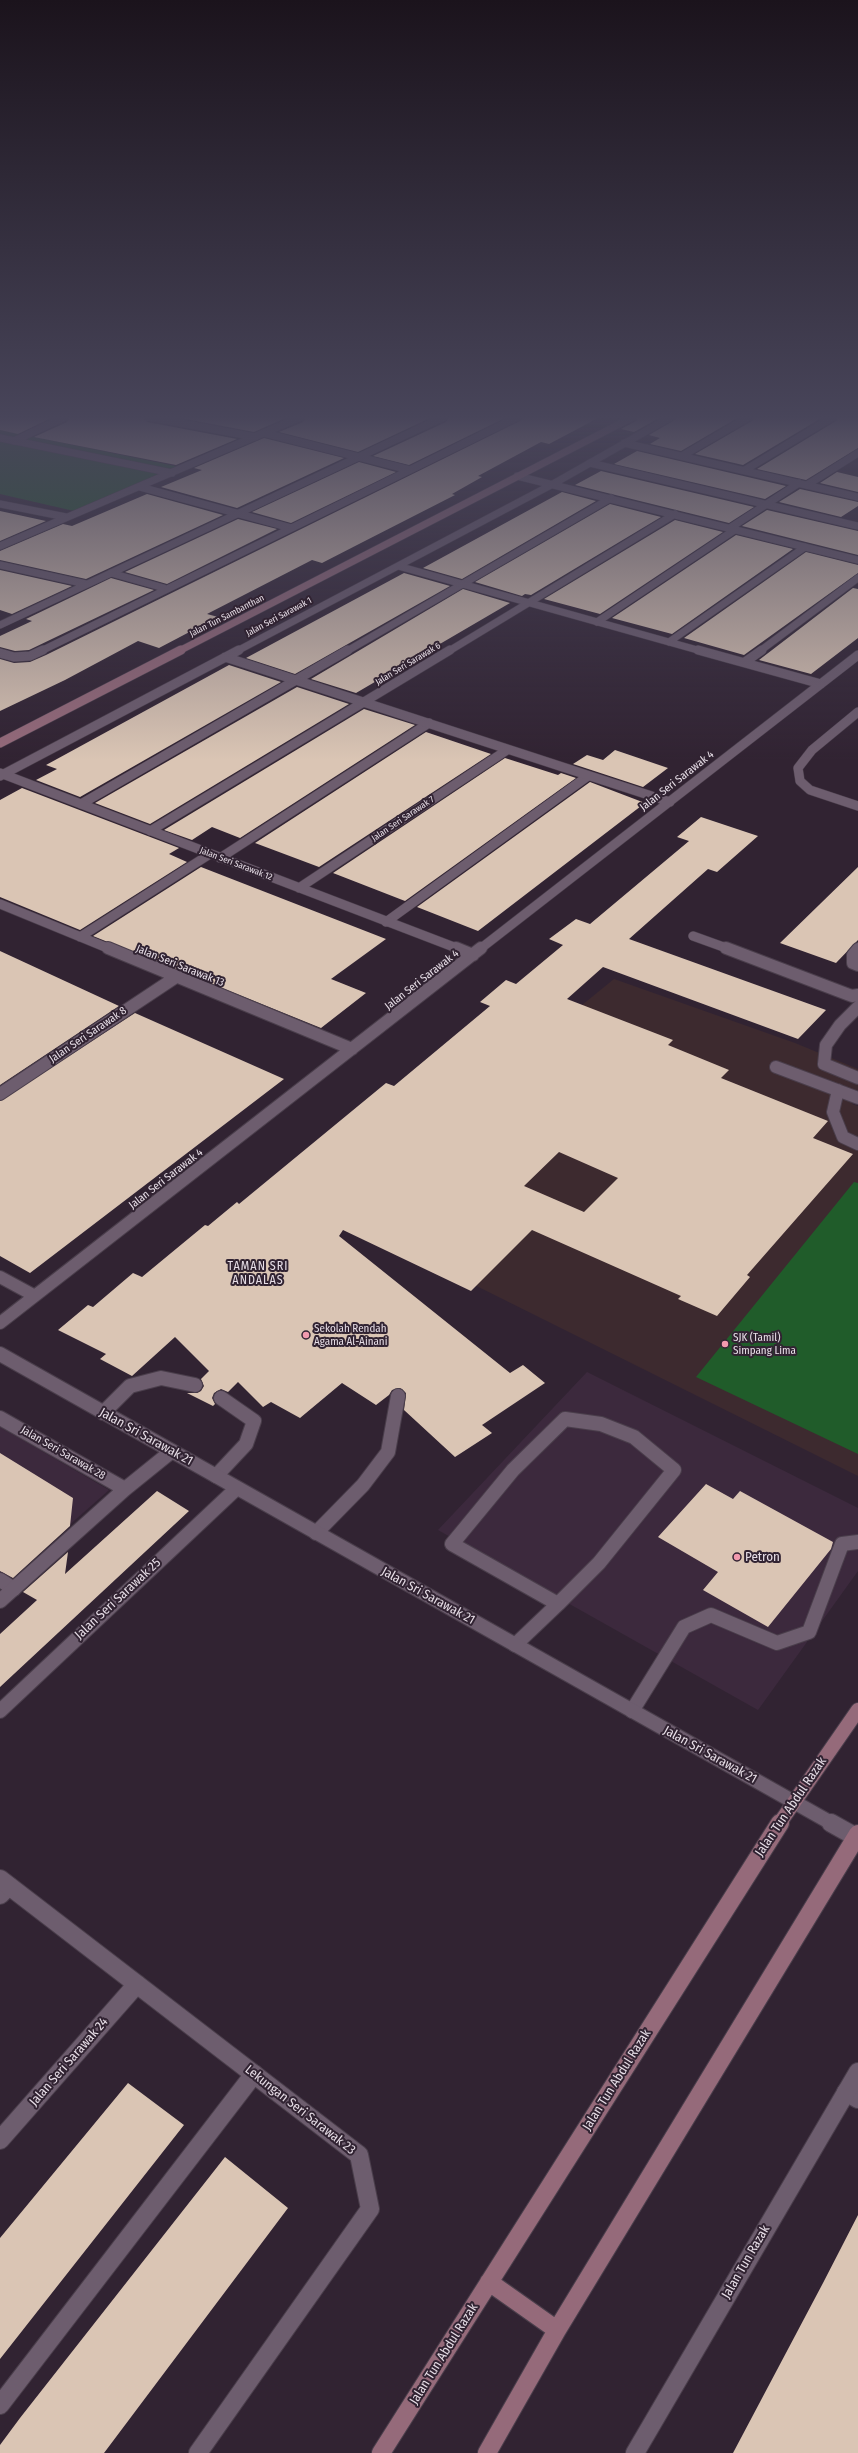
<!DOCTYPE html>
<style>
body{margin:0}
canvas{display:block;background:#312332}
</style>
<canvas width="858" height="2453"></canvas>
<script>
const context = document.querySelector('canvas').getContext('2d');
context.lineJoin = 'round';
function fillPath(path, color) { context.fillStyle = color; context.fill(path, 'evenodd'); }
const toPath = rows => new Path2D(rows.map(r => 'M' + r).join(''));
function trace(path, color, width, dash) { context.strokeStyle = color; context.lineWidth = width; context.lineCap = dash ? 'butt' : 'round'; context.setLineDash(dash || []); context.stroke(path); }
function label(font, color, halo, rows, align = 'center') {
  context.font = font + ' "Fira Sans Condensed",sans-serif'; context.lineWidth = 4; context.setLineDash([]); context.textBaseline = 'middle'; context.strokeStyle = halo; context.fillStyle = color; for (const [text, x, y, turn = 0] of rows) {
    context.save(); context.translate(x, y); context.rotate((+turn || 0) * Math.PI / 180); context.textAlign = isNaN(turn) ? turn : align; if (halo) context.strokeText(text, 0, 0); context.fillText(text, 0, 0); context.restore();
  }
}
fillPath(toPath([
 [587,1372,858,1508,858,1571,758,1710,438,1530],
 [0,1427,109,1490,0,1586]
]), '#3c293d');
fillPath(toPath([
 [614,979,795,1043,858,1069,858,1096,852,1104,858,1106,858,1476,328,1212]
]), '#3d2a2f');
fillPath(toPath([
 [0,430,180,467,74,511,0,494],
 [854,1182,858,1183,858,1454,696,1377]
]), '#205c2a');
fillPath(toPath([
 [0,417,53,417,18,434,0,430],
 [70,417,143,417,147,422,237,439,176,465,34,437,67,422],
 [175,417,288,417,254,432],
 [306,417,432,417,358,452,279,432,303,422],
 [449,417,507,417,409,465,373,456,446,422],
 [523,417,600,417,549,444,541,442,478,476,482,477,452,494,455,495,359,544,322,563,312,560,207,614,218,617,159,648,138,641,65,680,0,711,0,659,14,663,30,662,46,655,520,421],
 [638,417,661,417,634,432,621,429,636,421],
 [676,417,739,417,681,451,650,444,660,438,649,435,673,421],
 [754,417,823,417,743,465,695,454,752,421],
 [838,417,858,417,858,448,806,480,757,469,836,421],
 [264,438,344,458,237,508,161,487,202,470,194,468],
 [637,451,786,486,765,499,614,464],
 [359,462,396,472,291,523,252,512],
 [601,471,754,507,729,523,575,485],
 [837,472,858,477,858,492,820,483],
 [800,489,858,502,858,506,841,517,779,502],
 [562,492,596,501,462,579,423,568],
 [147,494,223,515,86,579,0,560,0,551,63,524,72,526],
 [610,504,661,517,531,595,525,594,522,596,475,582],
 [767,510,858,531,858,555,742,526],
 [0,511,46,521,0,541],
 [238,519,277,529,167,584,125,572],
 [675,520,723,532,600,614,544,599],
 [736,535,793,549,672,634,612,618],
 [806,552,858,565,858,573,744,655,684,638],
 [0,570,72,586,12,614,0,610],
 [404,573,450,586,295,674,246,658],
 [111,578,154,590,29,650,15,651,0,647,0,636,32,621,26,619],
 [853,588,858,589,858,638,811,674,759,660],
 [463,589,510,603,356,693,311,679],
 [229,665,281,682,80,797,36,780,57,769,46,765],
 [297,687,349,704,150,824,95,803],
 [364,709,415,725,240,838,212,827,192,840,164,830],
 [426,732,491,754,319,867,255,843],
 [615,750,668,768,643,787,573,764,587,755,603,760],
 [505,758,558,775,561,773,576,778,405,901,333,873],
 [590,782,645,803,478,931,417,907],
 [22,788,179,848,169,854,187,862,80,930,0,897,0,800],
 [701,817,758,836,717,872,708,869,629,939,826,1010,798,1039,603,967,567,999,673,1040,668,1045,729,1070,721,1078,828,1121,813,1138,853,1154,747,1275,750,1277,717,1316,678,1299,681,1296,532,1230,471,1291,343,1230,339,1236,510,1373,523,1365,545,1383,482,1425,492,1433,455,1457,404,1410,406,1393,400,1388,392,1390,389,1395,376,1405,342,1383,300,1418,271,1402,263,1407,238,1382,228,1392,221,1389,214,1393,212,1398,215,1404,213,1406,187,1393,197,1393,201,1391,204,1386,201,1379,209,1371,175,1337,132,1376,100,1359,106,1354,58,1330,88,1305,93,1307,133,1273,142,1277,205,1225,208,1226,237,1202,239,1204,386,1083,394,1086,490,1006,480,1002,506,980,516,984,563,945,549,939,576,919,590,924,689,841,677,837],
 [559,1152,618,1178,584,1212,524,1186],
 [201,867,386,939,331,979,366,993,321,1028,93,936],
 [858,867,858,940,836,963,780,943],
 [0,951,119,1006,0,1085],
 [135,1013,284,1079,30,1273,0,1256,0,1101],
 [0,1453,73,1498,70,1526,13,1578,0,1571],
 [706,1484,733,1499,740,1491,833,1542,831,1549,768,1627,703,1590,718,1572,658,1537],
 [157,1491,189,1511,0,1687,0,1634,37,1600,23,1592,68,1552,65,1574],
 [128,2083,184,2125,0,2359,0,2238],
 [225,2157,288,2208,104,2453,0,2453,0,2445,20,2418],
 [858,2215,858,2453,733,2453,823,2283]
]), '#dac5b4');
const laneFar4 = toPath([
 [264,433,410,470],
 [14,441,65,417],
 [682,456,749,417],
 [590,463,858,526],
 [807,485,858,453],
 [140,487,291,528],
 [111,573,164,588],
 [597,622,736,529],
 [41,651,518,417],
 [347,651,611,498],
 [760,651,858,578]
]);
const laneFar3 = toPath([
 [0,653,14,657,30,656,43,650],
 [745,662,762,650],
 [81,804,348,650],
 [220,858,429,723],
 [386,922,588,776],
 [693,936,729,949]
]);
const laneFar2 = toPath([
 [726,948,852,996,858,995],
 [858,949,853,955,853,963,858,965],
 [858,1007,840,1025,826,1045,824,1064,858,1078],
 [776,1067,858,1098],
 [838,1090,833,1112,843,1137,858,1144]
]);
const laneFar1 = toPath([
 [103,1413,130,1386,161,1378,195,1385],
 [565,1419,601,1424,634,1437,674,1470,599,1563,558,1604,452,1544,513,1470,565,1419],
 [216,1476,246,1444,254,1421,221,1398],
 [316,1533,363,1485,388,1452,398,1396],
 [0,1580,14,1589],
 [515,1645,558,1604],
 [632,1711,684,1627,711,1615,777,1643,809,1632,842,1544,858,1542]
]);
const lane = toPath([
 [0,1895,9,1886],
 [846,2092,858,2099],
 [0,2405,254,2074]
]);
const streetFar4 = toPath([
 [148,417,255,437],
 [0,438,172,473],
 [624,443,858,497],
 [745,470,833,417],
 [517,476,858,560],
 [0,504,66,517],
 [730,528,799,483],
 [0,546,301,417],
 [0,565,86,584],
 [398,566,701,651],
 [0,625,444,417],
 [669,642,805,547],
 [237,651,553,484,671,417],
 [449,651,675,514]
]);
const streetFar3 = toPath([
 [698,650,821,684],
 [225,657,670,802],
 [858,712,812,750,798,768,800,781,810,790,858,806],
 [0,773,459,949],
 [0,776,239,650],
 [150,831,450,650],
 [299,888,507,750],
 [0,904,110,949],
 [80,937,210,854],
 [480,949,858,655]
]);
const streetFar2 = toPath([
 [108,948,352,1049],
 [456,948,473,955],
 [0,1094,176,977],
 [0,1277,35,1296],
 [0,1323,481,948]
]);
const streetFar1 = toPath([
 [0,1354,833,1824],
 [0,1418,125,1489],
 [0,1601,125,1489,172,1451],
 [0,1711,237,1488]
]);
const street = toPath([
 [831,1823,856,1837],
 [0,1879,359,2155,370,2209,198,2453],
 [0,2140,137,1984],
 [635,2453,858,2072]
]);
const secondaryFar3 = toPath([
 [179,651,633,417]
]);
const secondaryFar2 = toPath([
 [0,743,181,650]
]);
const secondaryFar1 = toPath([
 [779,1824,858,1710]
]);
const secondary = toPath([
 [489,2282,557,2330],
 [381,2453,780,1823],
 [487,2453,557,2330,858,1834]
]);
trace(laneFar4, '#4a3e4b', 8);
trace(laneFar3, '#4a3e4b', 10);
trace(laneFar2, '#4a3e4b', 14);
trace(laneFar1, '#4a3e4b', 16);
trace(lane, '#4a3e4b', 20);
trace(streetFar4, '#4a3e4b', 8);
trace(streetFar3, '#4a3e4b', 10);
trace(streetFar2, '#4a3e4b', 14);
trace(streetFar1, '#4a3e4b', 16);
trace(street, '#4a3e4b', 20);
trace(secondaryFar3, '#4a3e4b', 8);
trace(secondaryFar2, '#4a3e4b', 10);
trace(secondaryFar1, '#4a3e4b', 16);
trace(secondary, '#4a3e4b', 20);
trace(laneFar4, '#6d5d6e', 7);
trace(laneFar3, '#6d5d6e', 9);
trace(laneFar2, '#6d5d6e', 12);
trace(laneFar1, '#6d5d6e', 14);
trace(lane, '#6d5d6e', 18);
trace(streetFar4, '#6d5d6e', 7);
trace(streetFar3, '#6d5d6e', 9);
trace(streetFar2, '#6d5d6e', 12);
trace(streetFar1, '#6d5d6e', 14);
trace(street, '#6d5d6e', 18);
trace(secondaryFar3, '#956a7a', 7);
trace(secondaryFar2, '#956a7a', 9);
trace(secondaryFar1, '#956a7a', 14);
trace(secondary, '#956a7a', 18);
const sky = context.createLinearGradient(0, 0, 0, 760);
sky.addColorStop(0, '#1b131c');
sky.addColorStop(0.55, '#48455a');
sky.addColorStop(1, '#48455a00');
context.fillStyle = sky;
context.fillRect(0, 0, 858, 760);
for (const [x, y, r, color] of [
 [306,1335,4,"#f29aae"],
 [725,1344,4,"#f29aae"],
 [737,1557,4,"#f29aae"]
]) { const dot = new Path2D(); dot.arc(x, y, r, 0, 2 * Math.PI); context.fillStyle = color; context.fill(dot); trace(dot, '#312332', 1.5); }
label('9px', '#e7dee7', '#312332', [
 ["Jalan Tun Sambanthan",227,616,-27],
 ["Jalan Seri Sarawak 1",279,617,-28],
 ["Jalan Seri Sarawak 6",408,664,-31],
 ["Jalan Seri Sarawak 7",403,819,-34],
 ["Jalan Seri Sarawak 12",236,864,21]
]);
label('11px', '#e7dee7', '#312332', [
 ["Jalan Seri Sarawak 4",677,781,-38],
 ["Jalan Seri Sarawak 13",180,966,22],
 ["Jalan Seri Sarawak 4",422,980,-38],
 ["Jalan Seri Sarawak 8",88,1035,-34],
 ["Jalan Seri Sarawak 4",166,1179,-38],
 ["Jalan Seri Sarawak 28",63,1453,30]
]);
label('11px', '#e7dee7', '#312332', [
 ["Sekolah Rendah",314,1329],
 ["Agama Al-Ainani",314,1342],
 ["SJK (Tamil)",733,1338],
 ["Simpang Lima",733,1351]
], 'left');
context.letterSpacing = '1px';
label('12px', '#e7dee7', '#312332', [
 ["TAMAN SRI",258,1267],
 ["ANDALAS",258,1281]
]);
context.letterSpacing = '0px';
label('13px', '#e7dee7', '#312332', [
 ["Jalan Sri Sarawak 21",146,1437,29],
 ["Jalan Sri Sarawak 21",428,1596,29],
 ["Jalan Seri Sarawak 25",118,1599,-43],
 ["Jalan Sri Sarawak 21",710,1755,29],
 ["Jalan Tun Abdul Razak",791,1807,-56],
 ["Jalan Seri Sarawak 24",69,2062,-49],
 ["Jalan Tun Abdul Razak",617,2080,-58],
 ["Lekungan Seri Sarawak 23",300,2110,38],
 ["Jalan Tun Razak",746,2262,-60],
 ["Jalan Tun Abdul Razak",444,2354,-58]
]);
label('13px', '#e7dee7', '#312332', [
 ["Petron",745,1557]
], 'left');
</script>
